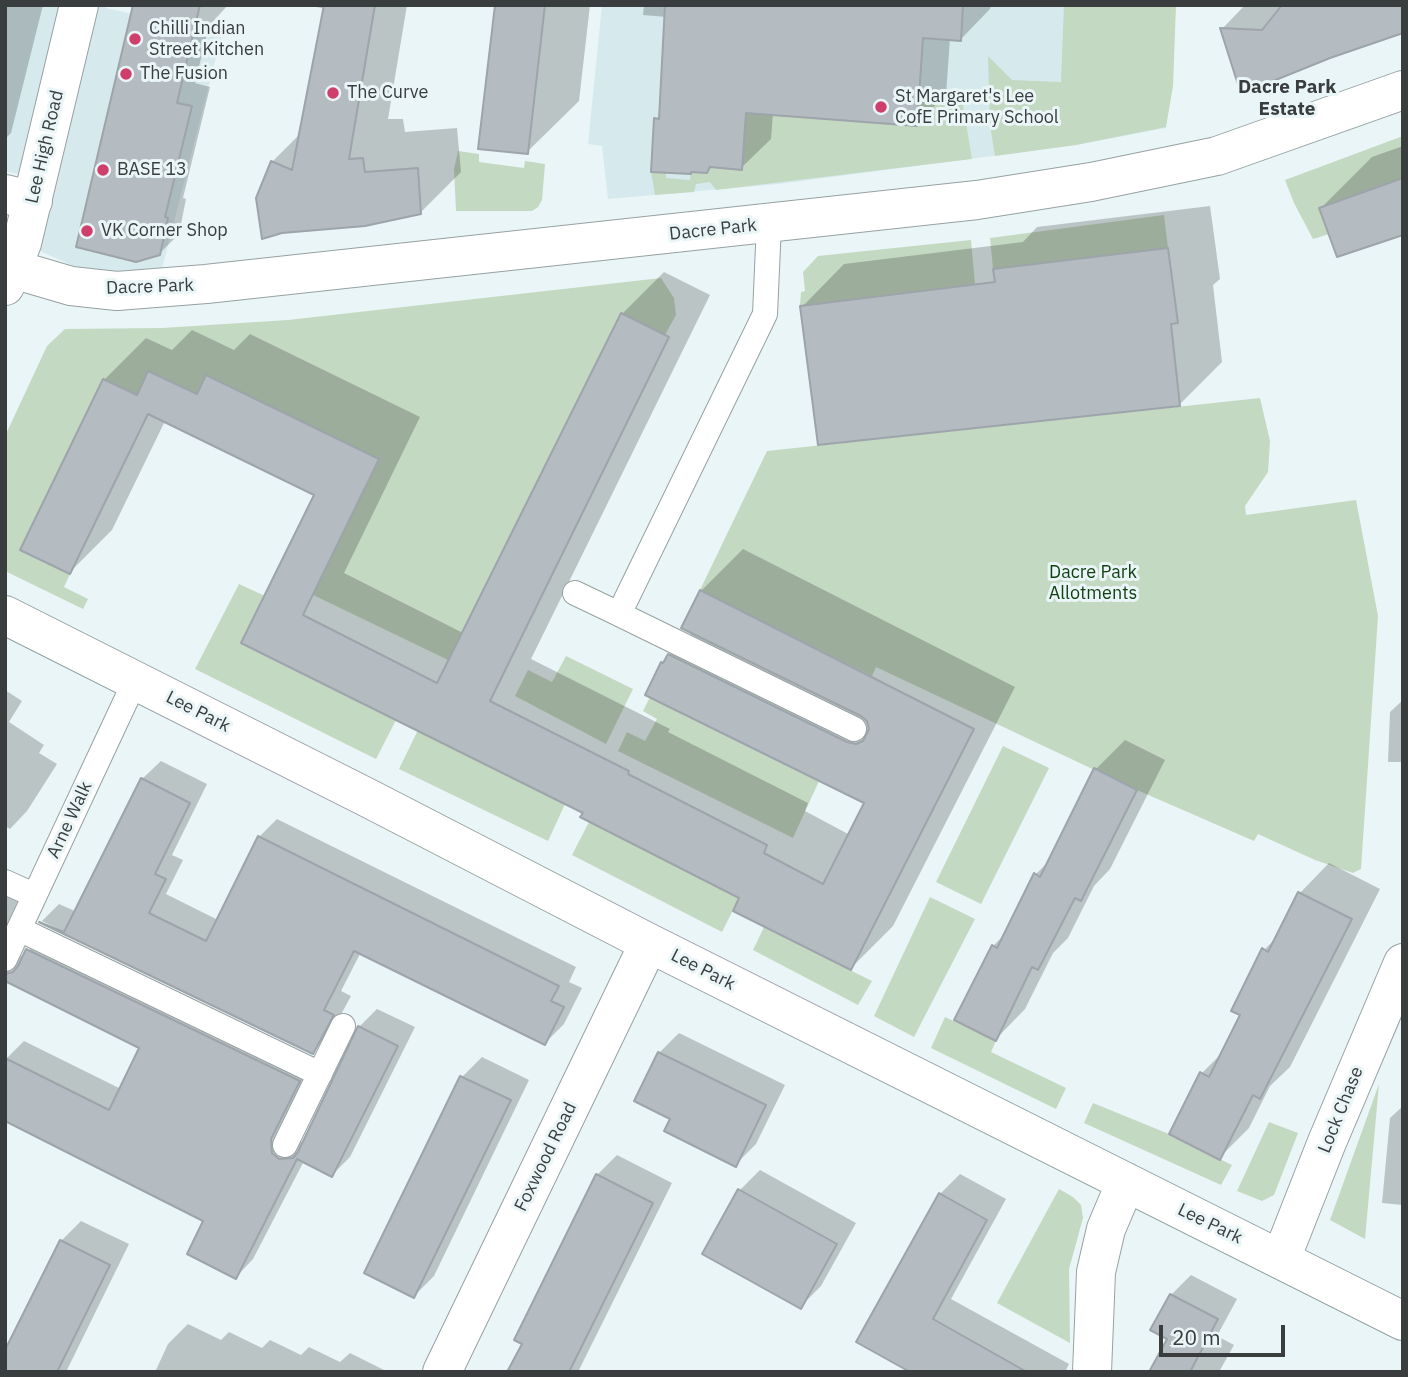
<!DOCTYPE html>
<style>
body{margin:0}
#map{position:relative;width:1408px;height:1377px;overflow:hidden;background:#eaf5f7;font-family:"IBM Plex Sans",sans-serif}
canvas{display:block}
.frame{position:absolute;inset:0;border:7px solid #393d3e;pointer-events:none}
.scale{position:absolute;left:1159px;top:1325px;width:126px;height:32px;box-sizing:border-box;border:4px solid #393d3e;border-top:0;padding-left:9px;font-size:21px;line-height:24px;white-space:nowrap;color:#393d3e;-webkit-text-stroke:5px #eaf5f7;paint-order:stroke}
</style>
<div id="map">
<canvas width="1408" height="1377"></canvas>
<div class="frame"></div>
<div class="scale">20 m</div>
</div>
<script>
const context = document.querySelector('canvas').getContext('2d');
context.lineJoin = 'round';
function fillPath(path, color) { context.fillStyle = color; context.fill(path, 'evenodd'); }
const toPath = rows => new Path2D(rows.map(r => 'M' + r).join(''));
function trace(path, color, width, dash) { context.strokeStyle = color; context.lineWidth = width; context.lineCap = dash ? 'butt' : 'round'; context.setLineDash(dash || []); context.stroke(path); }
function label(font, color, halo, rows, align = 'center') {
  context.font = font + ' "IBM Plex Sans",sans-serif'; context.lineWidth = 6; context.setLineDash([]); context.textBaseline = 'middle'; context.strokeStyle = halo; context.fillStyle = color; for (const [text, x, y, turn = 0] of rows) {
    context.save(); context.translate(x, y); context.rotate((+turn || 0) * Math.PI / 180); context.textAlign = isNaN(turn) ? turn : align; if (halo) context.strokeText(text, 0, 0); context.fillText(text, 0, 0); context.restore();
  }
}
fillPath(toPath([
 [5,5,106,5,106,8,222,34,161,273,85,271,26,245,44,180,5,171],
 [602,5,1176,5,1166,128,1076,145,779,184,608,199,602,146,588,144]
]), '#d6eaed');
fillPath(toPath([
 [1064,5,1176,5,1173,86,1166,127,1076,145,995,156,990,125,988,56,1012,80,1061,82],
 [748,87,770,115,916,126,920,87,961,93,972,159,716,190,710,182,696,184,694,192,655,195,651,172,666,173,666,178,690,180,691,172,710,167,742,170],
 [1403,136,1403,178,1320,208,1329,234,1313,239,1294,203,1285,180],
 [458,151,479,154,479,162,524,168,525,161,545,164,542,200,538,207,532,211,456,211,454,169],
 [1164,215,1168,248,993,269,990,238],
 [971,240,975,284,800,306,801,292,805,291,803,272,818,256],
 [661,278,674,298,676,315,665,335,620,313,456,644,506,669,498,684,313,595,379,459,207,376,197,394,149,371,137,395,103,380,20,550,70,574,64,587,88,599,83,609,5,571,5,436,47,346,65,329,162,328,288,320],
 [1260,398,1270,441,1268,472,1245,506,1246,515,1356,500,1378,616,1361,869,1353,873,1315,860,1258,834,1254,841,1137,790,876,667,872,676,700,590,767,451],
 [239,584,265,596,396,720,376,759,195,669],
 [566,656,633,689,606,744,515,696,528,670,552,682],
 [650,697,819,781,793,838,618,751,627,732,645,741,657,719,643,711],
 [418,730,565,804,548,841,399,769],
 [1003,746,1049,768,981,904,936,882],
 [589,822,739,898,722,932,572,855],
 [930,897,975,919,914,1037,874,1016],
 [764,927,872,981,858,1005,753,950],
 [945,1017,996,1041,991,1052,1066,1088,1056,1109,931,1048],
 [1379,1084,1365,1239,1330,1220],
 [1093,1103,1169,1134,1232,1165,1221,1185,1084,1123],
 [1269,1122,1298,1133,1274,1195,1262,1201,1237,1191],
 [1059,1189,1073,1197,1081,1205,1083,1218,1069,1269,1070,1343,997,1303]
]), '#c4d9c2');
fillPath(toPath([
 [5,5,43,5,11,133,5,139],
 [133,5,228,5,209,26,195,83,210,87,183,198,186,199,179,234,159,254],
 [308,5,407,5,388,119,403,119,405,132,457,128,461,172,420,213,365,224,272,162,301,133,325,9],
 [497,5,590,5,579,101,527,152],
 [644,5,991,5,990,9,961,39,950,38,946,95,916,124,773,113,771,139,741,168,711,166,706,171,656,119,661,114,667,17,643,15],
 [1245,5,1403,5,1330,57,1222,29],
 [1403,146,1403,233,1321,208,1372,157],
 [1210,206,1220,279,1213,285,1222,362,1179,405,802,307,844,264,1023,242,1037,227],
 [664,272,710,295,531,659,670,729,668,732,808,803,805,811,850,835,867,803,647,694,663,663,693,632,701,591,743,549,1015,687,893,926,851,968,741,897,585,812,244,642,316,494,165,421,112,530,70,572,104,380,146,338,172,350,192,330,234,350,250,334,420,417,344,573,463,633,622,314],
 [5,690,22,701,9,722,44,745,39,753,57,764,27,811,10,829,5,826],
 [1403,700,1403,762,1388,762,1390,712],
 [1125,740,1165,760,1110,869,1094,886,1068,938,1053,953,1025,1009,996,1039,993,946,1006,933,1036,874,1050,860,1096,769],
 [161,761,207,784,172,855,183,860,166,894,218,920,259,837,277,819,576,967,569,982,582,988,564,1024,545,1043,361,952,341,991,351,996,331,1033,312,1052,42,921,59,904,77,912,142,779],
 [1329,863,1380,889,1290,1067,1270,1086,1249,1128,1219,1158,1171,1134,1202,1073,1224,1051,1242,1015,1264,950,1279,935,1300,893],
 [5,878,29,889,16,955,24,956,46,932,316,1063,291,1136,304,1143,359,1027,377,1009,415,1027,350,1157,332,1175,304,1161,253,1259,236,1277,205,1220,6,1059,24,1041,121,1089,141,1047,5,979],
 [679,1033,785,1085,756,1144,735,1165,672,1118,659,1053],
 [482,1057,529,1080,434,1276,414,1296,366,1273,462,1077],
 [1403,1106,1403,1205,1382,1203,1390,1118],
 [617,1155,672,1183,578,1372,509,1372,597,1175],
 [760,1170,856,1223,821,1286,801,1306,740,1190],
 [960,1174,1006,1199,951,1299,1069,1364,1065,1372,914,1372,940,1194],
 [81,1221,129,1244,66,1372,5,1372,61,1241],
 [1191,1275,1237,1299,1217,1336,1234,1345,1219,1372,1151,1372,1169,1338,1171,1295],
 [188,1324,221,1340,229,1332,262,1348,270,1340,301,1355,309,1347,340,1362,350,1353,384,1370,383,1372,155,1372,168,1344]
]), '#0003');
const building = toPath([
 [133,5,200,5,177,103,192,106,165,217,168,218,160,255,136,262,76,247,133,5],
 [324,5,375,5,349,159,363,158,365,172,418,168,421,214,365,226,282,233,262,239,256,198,271,161,292,170,324,5],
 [495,5,545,5,528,154,478,149,495,5],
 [665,5,963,5,961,41,923,38,917,126,746,113,742,170,710,167,707,173,691,172,691,174,651,172,654,118,659,119,665,5],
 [1282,5,1403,5,1403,33,1330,58,1241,94,1220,28,1262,30,1282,5],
 [1403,178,1403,235,1337,257,1319,208,1403,178],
 [1168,248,1178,323,1171,324,1180,406,818,445,800,306,995,282,993,269,1168,248],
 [621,313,669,337,490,701,629,771,628,774,767,845,764,853,823,884,864,803,645,695,661,662,663,663,668,654,847,742,856,744,863,741,869,729,867,721,861,716,681,628,700,590,974,729,851,970,733,911,739,898,580,817,583,813,241,643,314,495,148,414,70,574,20,550,103,379,137,395,148,371,197,394,206,375,379,459,303,615,437,683,621,313],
 [1094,768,1137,790,1081,901,1075,898,1038,970,1032,967,996,1041,954,1020,992,945,997,948,1034,873,1040,877,1094,768],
 [141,778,190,803,155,874,166,879,149,913,206,941,258,836,559,986,551,1001,564,1007,545,1045,354,951,324,1010,334,1015,313,1054,39,922,64,932,141,778],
 [1298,892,1352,919,1260,1099,1253,1095,1220,1160,1169,1134,1200,1072,1209,1077,1240,1015,1231,1011,1262,948,1268,952,1298,892],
 [26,949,300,1081,271,1139,272,1153,279,1159,293,1158,298,1152,358,1026,398,1046,332,1177,297,1159,236,1279,187,1254,203,1221,5,1121,5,1058,109,1110,139,1048,5,981,5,974,13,972,18,966,26,949],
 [658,1052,766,1105,736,1167,664,1131,670,1119,634,1101,658,1052],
 [460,1076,511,1100,414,1298,364,1273,460,1076],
 [596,1174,653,1203,569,1372,507,1372,522,1344,514,1340,596,1174],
 [738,1189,837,1244,801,1309,702,1254,738,1189],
 [939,1193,987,1220,933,1319,1027,1372,910,1372,856,1342,939,1193],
 [60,1240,110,1265,57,1372,5,1372,5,1350,60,1240],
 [1170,1294,1218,1319,1190,1372,1149,1372,1167,1339,1150,1330,1170,1294]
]);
fillPath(building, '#b4bcc1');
trace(building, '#9da4aa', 2);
const lane = toPath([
 [769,224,765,314,619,614,854,729],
 [575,593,619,614],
 [5,882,34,895],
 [19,929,320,1074],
 [5,959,135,681],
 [285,1145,343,1026]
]);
const street = toPath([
 [5,194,33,201],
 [13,269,71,286,117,291,206,284,977,200,1091,182,1217,156,1403,90],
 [5,615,370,799,649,943,1403,1321],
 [1281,1259,1327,1142,1403,963],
 [442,1372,649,943],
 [1092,1372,1096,1272,1106,1229,1126,1182]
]);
const highway = toPath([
 [5,286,22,243,79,5]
]);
trace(lane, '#97a1a2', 26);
trace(street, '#97a1a2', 40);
trace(highway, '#97a1a2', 40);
trace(lane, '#fff', 24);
trace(street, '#fff', 38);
trace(highway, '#fff', 38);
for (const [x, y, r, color] of [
 [135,39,7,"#ce406b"],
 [126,74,7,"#ce406b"],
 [333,93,7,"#ce406b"],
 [881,107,7,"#ce406b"],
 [103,170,7,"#ce406b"],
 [87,231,7,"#ce406b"]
]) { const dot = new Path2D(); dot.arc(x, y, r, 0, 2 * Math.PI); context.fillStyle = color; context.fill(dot); trace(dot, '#eaf5f7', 2.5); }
label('18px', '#393d3e', '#eaf5f7', [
 ["Chilli Indian",149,29],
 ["Street Kitchen",149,50],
 ["The Fusion",140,74],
 ["The Curve",347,93],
 ["St Margaret's Lee",895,97],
 ["CofE Primary School",895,118],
 ["BASE 13",117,170],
 ["VK Corner Shop",101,231]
], 'left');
label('18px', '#393d3e', '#eaf5f7', [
 ["Lee High Road",45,147,-77],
 ["Dacre Park",713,230,-6],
 ["Dacre Park",150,287,-2],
 ["Lee Park",198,712,27],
 ["Arne Walk",70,820,-65],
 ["Lee Park",703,970,27],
 ["Lock Chase",1341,1110,-68],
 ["Foxwood Road",546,1157,-64],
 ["Lee Park",1210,1224,26]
]);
label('18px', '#0f3f0e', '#eaf5f7', [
 ["Dacre Park",1093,573],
 ["Allotments",1093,594]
]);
label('bold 19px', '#393d3e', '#eaf5f7', [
 ["Dacre Park",1287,88],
 ["Estate",1287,110]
]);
</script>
